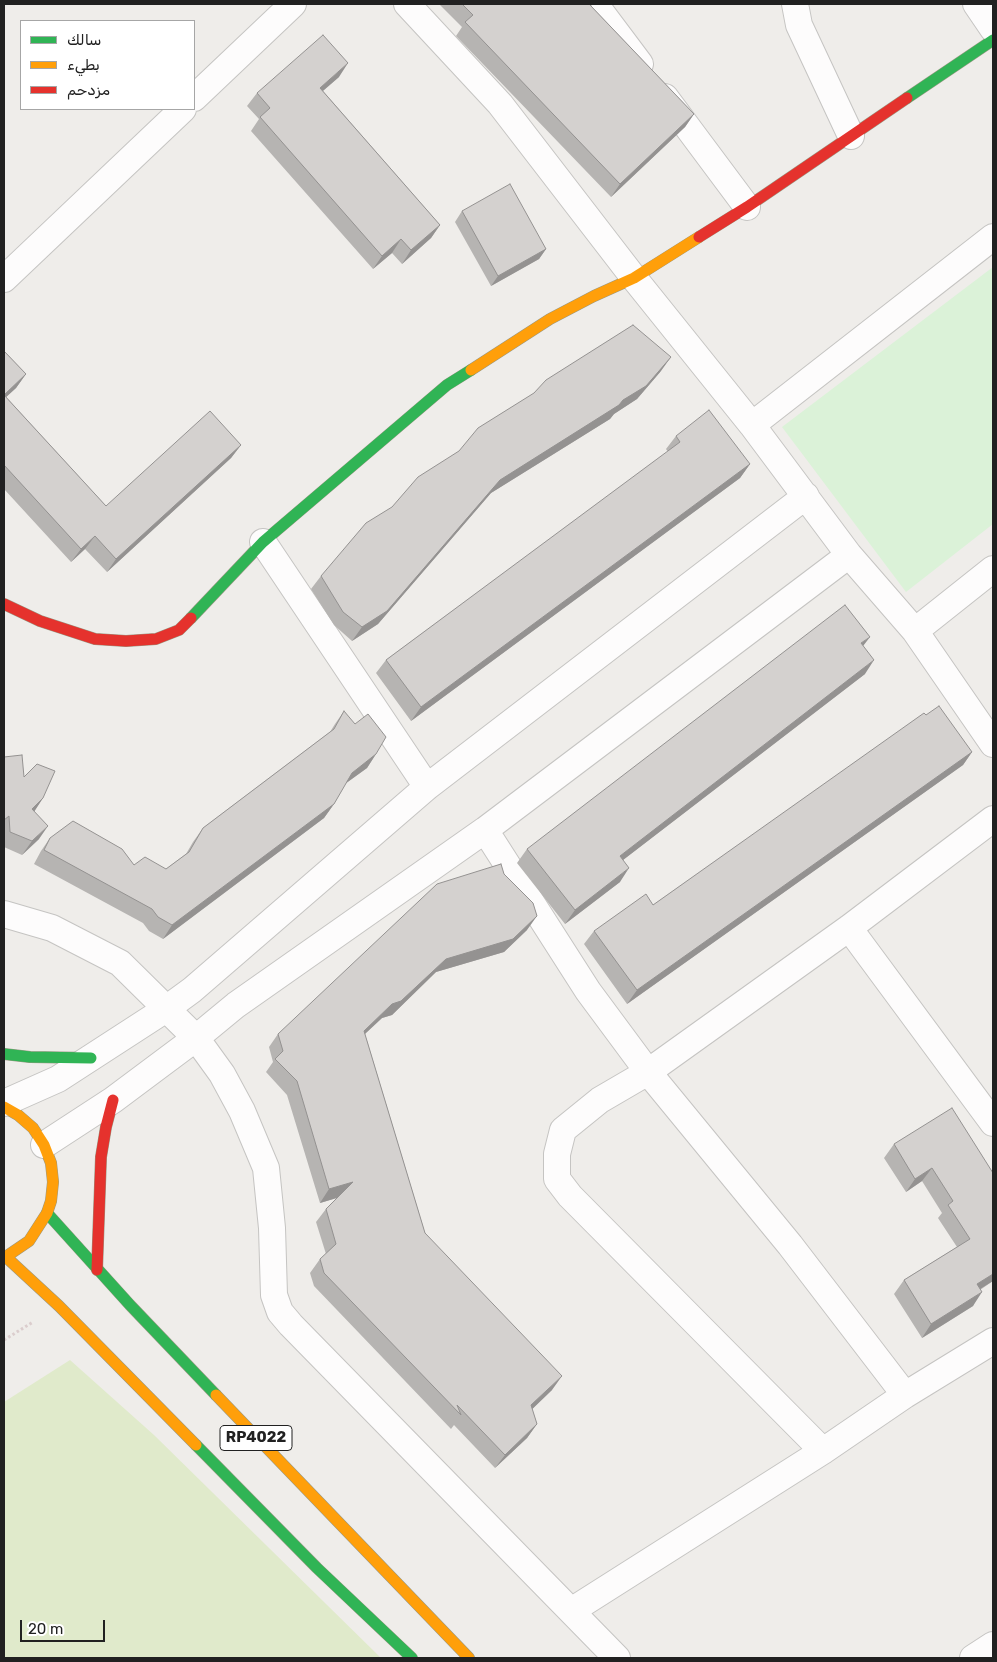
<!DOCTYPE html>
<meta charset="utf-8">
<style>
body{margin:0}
#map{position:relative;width:997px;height:1662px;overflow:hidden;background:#efedea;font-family:Rubik,Cairo,sans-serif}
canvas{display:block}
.frame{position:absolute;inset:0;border:5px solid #212121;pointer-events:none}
.legend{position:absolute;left:20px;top:20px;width:175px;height:90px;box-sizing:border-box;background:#fff;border:1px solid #a6a6a6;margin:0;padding:6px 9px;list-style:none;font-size:15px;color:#212121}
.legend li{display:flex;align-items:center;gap:10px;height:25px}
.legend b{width:25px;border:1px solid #a6a6a6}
.scale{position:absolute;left:20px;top:1620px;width:85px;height:22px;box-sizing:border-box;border:2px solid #212121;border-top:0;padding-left:6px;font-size:15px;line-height:18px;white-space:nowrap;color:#212121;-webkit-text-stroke:4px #fff;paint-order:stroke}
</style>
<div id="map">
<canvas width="997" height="1662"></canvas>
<div class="frame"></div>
<ul class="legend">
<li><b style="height:6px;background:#30b455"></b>سالك</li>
<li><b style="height:6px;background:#ff9f0a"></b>بطيء</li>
<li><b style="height:6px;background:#e5322d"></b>مزدحم</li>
</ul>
<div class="scale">20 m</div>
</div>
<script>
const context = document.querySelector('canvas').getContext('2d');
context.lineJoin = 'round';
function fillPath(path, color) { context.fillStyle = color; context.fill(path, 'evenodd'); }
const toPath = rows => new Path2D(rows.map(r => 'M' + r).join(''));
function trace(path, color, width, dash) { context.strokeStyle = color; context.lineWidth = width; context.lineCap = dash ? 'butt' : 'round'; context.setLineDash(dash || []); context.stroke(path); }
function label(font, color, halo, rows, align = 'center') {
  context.font = font + ' Rubik,sans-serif'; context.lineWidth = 4; context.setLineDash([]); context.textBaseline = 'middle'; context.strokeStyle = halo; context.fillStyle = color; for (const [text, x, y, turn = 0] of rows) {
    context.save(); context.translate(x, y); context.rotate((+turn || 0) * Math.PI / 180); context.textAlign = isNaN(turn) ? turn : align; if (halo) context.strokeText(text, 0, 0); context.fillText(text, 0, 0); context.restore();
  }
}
fillPath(toPath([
 [70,1360,154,1435,381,1658,4,1658,4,1402]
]), '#e0eacb');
fillPath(toPath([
 [993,267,993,524,906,592,782,427]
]), '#dbf2d8');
const street = toPath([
 [407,4,500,104,634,278,752,425,849,555,915,631,993,744],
 [595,4,640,64],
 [795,4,799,25,851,136],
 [976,4,993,29],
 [665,97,747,207],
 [194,98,293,4],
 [4,279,183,109],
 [752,425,993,237],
 [263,542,427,787],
 [915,631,993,569],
 [485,830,588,991,648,1072,790,1245,905,1395],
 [4,914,52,928,120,963,196,1038,222,1074,242,1111,266,1168,272,1228,274,1295,280,1312,291,1325,617,1658],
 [849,928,993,1123],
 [4,1103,58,1079,166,1009,192,990,427,787,806,496],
 [44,1145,113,1100,196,1038,236,1005,485,830,849,555],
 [823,1451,570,1196,557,1179,557,1154,563,1130,600,1100,648,1072,849,928,993,819],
 [571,1611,823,1451,905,1395,993,1341],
 [973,1658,993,1645]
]);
const fast = toPath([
 [907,98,993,40],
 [191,618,263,542,447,385,471,370],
 [4,1054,30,1057,91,1058],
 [47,1213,130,1305,216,1395],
 [196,1445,317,1568,412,1658]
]);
const slow = toPath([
 [471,370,550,319,594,296,634,278,699,237],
 [4,1107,18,1115,33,1128,44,1145,51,1163,53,1182,51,1201,47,1213,29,1241,4,1258],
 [6,1257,59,1306,196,1445],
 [216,1395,469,1658]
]);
const jam = toPath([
 [699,237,747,207,907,98],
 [4,604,40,621,95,639,126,641,156,639,179,630,191,618],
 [97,1270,101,1157,106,1127,113,1100]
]);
trace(street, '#c5c4c2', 28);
trace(fast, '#999883', 12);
trace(slow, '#999883', 12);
trace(jam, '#999883', 12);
trace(toPath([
 [4,1340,33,1322]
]), '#dbcdcd', 3, [2.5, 2.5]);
trace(street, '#fdfcfc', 26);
trace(fast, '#30b455', 11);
trace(slow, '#ff9f0a', 11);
trace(jam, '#e5322d', 11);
fillPath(toPath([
 [439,4,593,4,591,6,694,114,685,127,611,197,456,36,462,27],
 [339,77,323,91,440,225,431,238,402,264,392,253,373,269,251,131,259,119,247,106,257,93],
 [462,211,546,249,539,259,491,286,455,222],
 [4,351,26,374,16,388,6,397,106,506,241,445,231,458,107,572,85,549,71,562,4,489],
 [661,371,637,399,614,414,610,419,491,493,378,624,352,641,334,625,311,589,321,576],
 [676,436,750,464,740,478,411,721,376,673,386,660,668,452,666,449],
 [863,646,865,674,623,860,620,882,565,924,517,863,527,849],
 [344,711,376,754,367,768,345,784,334,804,324,818,163,939,149,931,143,923,34,864,41,851,50,838,134,865,166,869,186,854,193,842,203,828,330,732,335,724],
 [926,715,972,752,963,765,627,1004,584,944,594,931,653,905],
 [4,757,43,798,34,811,39,839,22,855,4,847],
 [504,874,527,930,504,952,436,972,392,1015,382,1018,365,1034,425,1233,552,1390,532,1409,537,1424,527,1438,495,1468,454,1425,451,1429,314,1286,310,1273,320,1259,326,1254,316,1222,326,1209,337,1198,320,1203,287,1095,266,1072,273,1062,269,1047,278,1034],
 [894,1144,993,1173,993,1281,980,1290,973,1306,922,1338,894,1294,904,1280,957,1247,938,1218,942,1213,922,1181,906,1192,884,1158]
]), '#b6b4b2');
fillPath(toPath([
 [348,63,339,77,311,101,320,88],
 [694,114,685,127,611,197,620,184],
 [440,225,431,238,402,264,411,250],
 [401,239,392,253,373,269,382,256],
 [546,249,539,259,491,286,498,276],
 [671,357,661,371,637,399,614,414,610,419,491,493,378,624,352,641,362,627,500,480,623,400],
 [26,374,16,388,4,399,4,395],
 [241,445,231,458,107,572,116,559],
 [750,464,740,478,411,721,421,707],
 [95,536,85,549,71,562,81,549],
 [870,637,860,650,861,643],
 [874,660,865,674,610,870,620,856],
 [972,752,963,765,627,1004,637,990],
 [376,754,367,768,342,786,352,773],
 [43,798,34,812,32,809],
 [334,804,324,818,163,939,172,925],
 [48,826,39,839,22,855,32,841],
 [629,868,620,882,565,924,575,910],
 [537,916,527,930,504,952,436,972,392,1015,382,1018,354,1044,364,1031,392,1004,446,959],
 [932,1168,922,1181,906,1192,915,1179],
 [353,1182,343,1196,320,1203,329,1189],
 [993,1274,993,1281,967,1297,977,1284],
 [982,1292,973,1306,922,1338,931,1324],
 [562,1376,552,1390,522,1419,531,1405],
 [537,1424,527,1438,495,1468,505,1455]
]), '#949291');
const building = toPath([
 [462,4,591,4,590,5,694,114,620,184,465,22,473,15,462,4],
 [323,35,348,63,320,88,440,225,411,250,401,239,382,256,260,117,270,108,257,93,323,35],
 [510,184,546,249,498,276,462,211,510,184],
 [633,325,671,357,646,386,623,400,619,405,500,480,387,611,362,627,343,612,321,576,366,523,392,507,418,477,459,451,478,428,534,393,546,380,633,325],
 [4,351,26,374,4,395,106,506,210,411,241,445,116,559,95,536,81,549,4,465,4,351],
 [709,410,750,464,421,707,386,660,680,442,676,436,709,410],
 [845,605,870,637,861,643,874,660,620,856,629,868,575,910,527,849,845,605],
 [939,706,972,752,637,990,594,931,646,894,653,905,924,713,926,715,939,706],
 [344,711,355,724,368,714,386,737,376,754,352,773,334,804,172,925,158,917,152,909,44,850,50,838,73,821,122,849,134,865,145,857,166,869,189,852,203,828,334,729,344,711],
 [22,755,24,777,37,764,55,771,43,798,32,809,48,826,32,841,10,832,9,816,4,820,4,757,22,755],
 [501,864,504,874,533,903,537,916,513,939,446,959,401,1001,392,1004,364,1031,425,1233,562,1376,531,1405,537,1424,505,1455,457,1405,461,1415,324,1273,320,1259,336,1244,326,1209,353,1182,329,1189,297,1081,275,1059,283,1051,278,1034,437,884,501,864],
 [952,1108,993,1173,993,1274,977,1284,982,1292,931,1324,904,1280,970,1239,948,1205,953,1201,932,1168,915,1179,894,1144,952,1108]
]);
fillPath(building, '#d4d1cf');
trace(building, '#949291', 1);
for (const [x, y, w] of [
 [256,1438,72]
]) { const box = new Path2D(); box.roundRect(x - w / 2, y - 12.5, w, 25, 4); context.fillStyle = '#fff'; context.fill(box); trace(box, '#212121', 1); }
label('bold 15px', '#212121', null, [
 ["RP4022",256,1438]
]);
</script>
